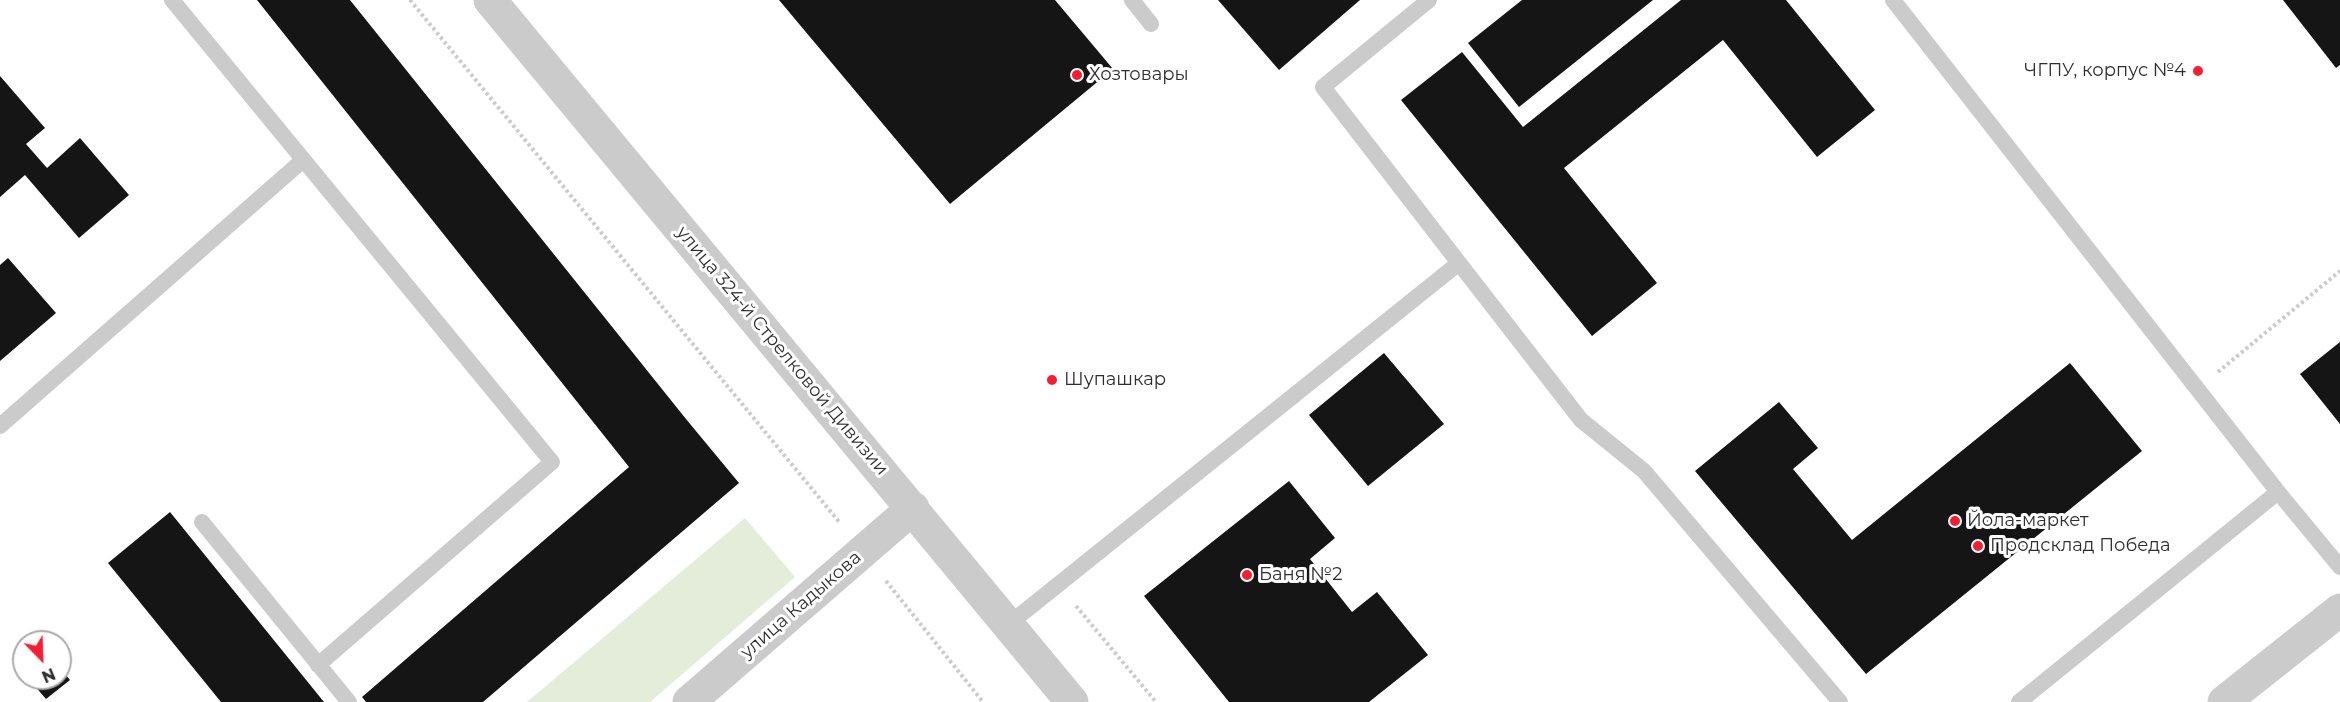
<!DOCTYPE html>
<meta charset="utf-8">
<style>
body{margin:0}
#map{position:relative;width:2340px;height:702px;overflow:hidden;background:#fff;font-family:Montserrat,sans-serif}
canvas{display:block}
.north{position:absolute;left:12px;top:630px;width:60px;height:60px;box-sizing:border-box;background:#fff;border:2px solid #ababab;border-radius:50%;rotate:157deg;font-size:16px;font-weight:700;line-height:24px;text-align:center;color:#2e2e2e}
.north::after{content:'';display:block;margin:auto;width:21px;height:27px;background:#f61e33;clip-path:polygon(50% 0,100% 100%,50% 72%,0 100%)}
</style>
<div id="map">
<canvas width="2340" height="702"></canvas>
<div class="north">N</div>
</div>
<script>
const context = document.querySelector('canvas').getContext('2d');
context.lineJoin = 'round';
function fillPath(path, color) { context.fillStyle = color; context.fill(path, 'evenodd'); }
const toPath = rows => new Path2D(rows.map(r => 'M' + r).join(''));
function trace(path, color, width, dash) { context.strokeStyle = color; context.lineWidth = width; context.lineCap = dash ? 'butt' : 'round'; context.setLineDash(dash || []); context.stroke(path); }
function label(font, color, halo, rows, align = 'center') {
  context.font = font + ' Montserrat,sans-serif'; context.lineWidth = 6; context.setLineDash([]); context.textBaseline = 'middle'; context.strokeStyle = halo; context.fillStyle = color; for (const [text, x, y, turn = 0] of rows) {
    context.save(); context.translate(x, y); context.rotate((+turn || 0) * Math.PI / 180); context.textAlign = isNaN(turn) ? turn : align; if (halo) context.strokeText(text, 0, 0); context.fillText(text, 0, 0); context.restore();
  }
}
fillPath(toPath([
 [745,518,795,577,650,702,527,702]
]), '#e4edd9');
fillPath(toPath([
 [257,0,350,0,686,419,739,483,483,702,366,702,362,697,629,467],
 [779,0,1055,0,1113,69,950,204],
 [1218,0,1360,0,1279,70],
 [1522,0,1653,0,1519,107,1468,43],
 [1681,0,1786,0,1875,110,1817,157,1723,40,1564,168,1657,283,1592,336,1401,100,1462,52,1523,127],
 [2283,0,2340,0,2340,65,2336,68],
 [0,76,45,128,26,144,47,168,80,138,129,195,79,238,25,175,0,197],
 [8,258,56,313,0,361,0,265],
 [2340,342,2340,424,2300,374],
 [1384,353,1444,424,1368,486,1309,415],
 [2070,363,2142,451,1866,674,1695,471,1779,402,1818,448,1793,469,1852,540],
 [1289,481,1335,538,1310,559,1352,612,1377,592,1428,655,1369,702,1229,702,1144,596],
 [170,512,324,702,221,702,108,563],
 [60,668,70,680,46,699,28,678,60,678]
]), '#151515');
trace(toPath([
 [410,0,840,523],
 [2218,372,2340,271],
 [886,581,983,702],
 [1076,606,1156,702]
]), '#cbcbcb', 4, [3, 3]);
trace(toPath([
 [172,0,552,462,318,665],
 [1132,0,1151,24],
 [1893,0,2278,492,2340,567],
 [1459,263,1581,420,1644,471,1840,702],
 [0,426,302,161],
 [202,522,349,702],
 [1009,624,1459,263,1323,87,1429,0],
 [2019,702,2278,492]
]), '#cbcbcb', 16);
trace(toPath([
 [490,0,1072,702],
 [689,702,913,508],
 [2224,702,2340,610]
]), '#cbcbcb', 33);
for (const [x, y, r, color] of [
 [2198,71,6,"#f61e33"],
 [1077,75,6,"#f61e33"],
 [1052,380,6,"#f61e33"],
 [1955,521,6,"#f61e33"],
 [1978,546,6,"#f61e33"],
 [1247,575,6,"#f61e33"]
]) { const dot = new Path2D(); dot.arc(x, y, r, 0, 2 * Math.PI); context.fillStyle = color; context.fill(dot); trace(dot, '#fff', 2); }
label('18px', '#2e2e2e', '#fff', [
 ["ЧГПУ, корпус №4",2186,71,"right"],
 ["Хозтовары",1089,75],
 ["Шупашкар",1064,380],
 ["Йола-маркет",1967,521],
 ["Продсклад Победа",1990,546],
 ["Баня №2",1259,575]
], 'left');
label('18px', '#2e2e2e', '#fff', [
 ["улица 324-й Стрелковой Дивизии",782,351,50],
 ["улица Кадыкова",801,605,-41]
]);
</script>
